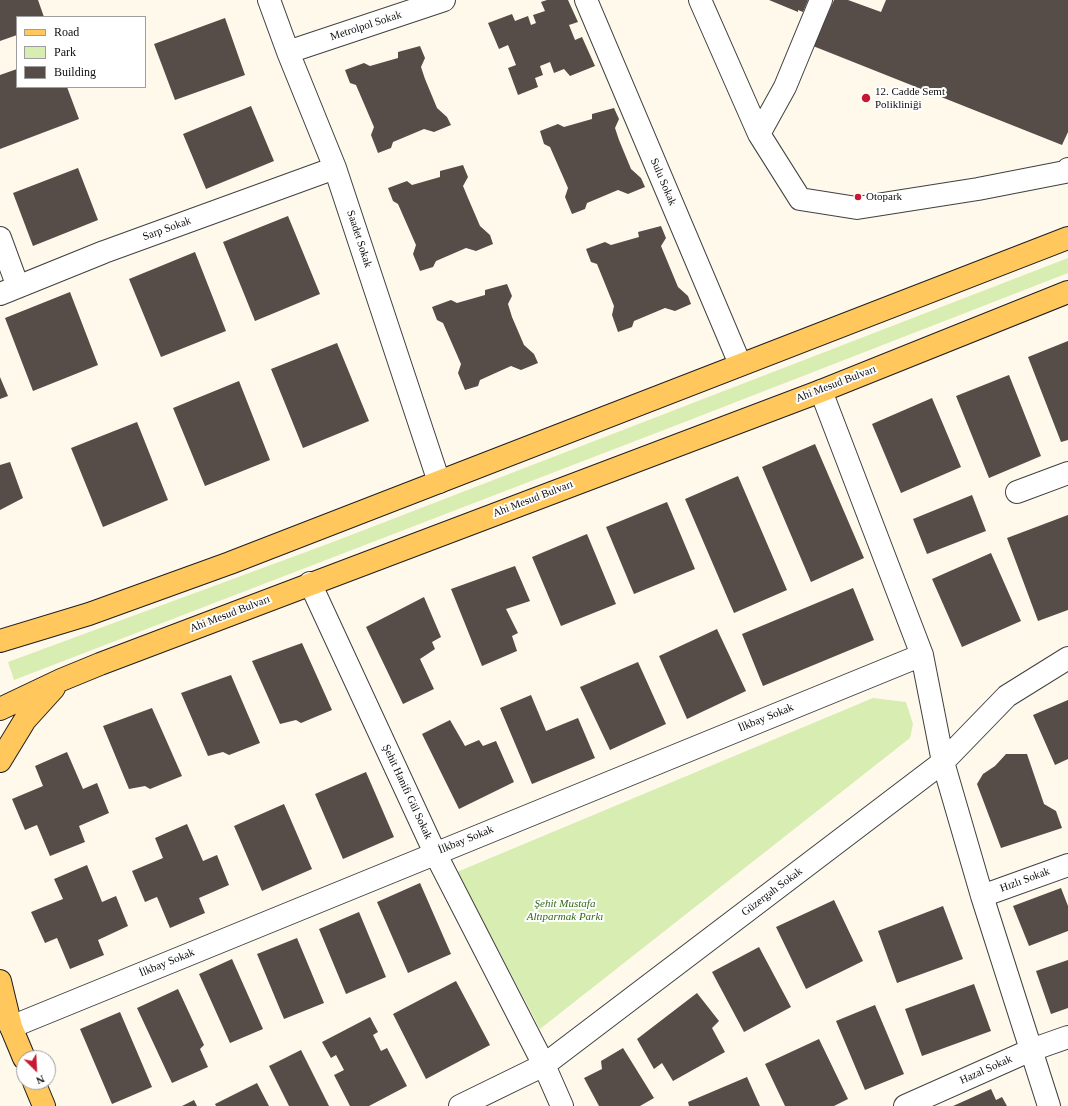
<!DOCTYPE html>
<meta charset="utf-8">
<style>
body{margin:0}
#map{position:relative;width:1068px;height:1106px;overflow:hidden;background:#fff9ec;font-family:Georgia,serif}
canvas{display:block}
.legend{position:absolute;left:16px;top:16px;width:130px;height:72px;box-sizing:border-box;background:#fff;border:1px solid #9e9e9e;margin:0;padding:5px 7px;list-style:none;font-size:12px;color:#0d0d0d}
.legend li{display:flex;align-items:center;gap:8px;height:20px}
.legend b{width:20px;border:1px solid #9e9e9e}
.north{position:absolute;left:16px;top:1050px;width:40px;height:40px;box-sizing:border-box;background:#fff;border:1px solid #9e9e9e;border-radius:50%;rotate:156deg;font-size:11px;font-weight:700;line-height:16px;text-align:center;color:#0d0d0d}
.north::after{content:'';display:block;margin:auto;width:14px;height:18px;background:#c81933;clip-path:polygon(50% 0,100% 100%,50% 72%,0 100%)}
</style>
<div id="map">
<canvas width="1068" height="1106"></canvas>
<ul class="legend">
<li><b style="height:5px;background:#ffc75c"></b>Road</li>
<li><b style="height:11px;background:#d7edb2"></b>Park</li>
<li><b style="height:11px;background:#564c48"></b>Building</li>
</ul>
<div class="north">N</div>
</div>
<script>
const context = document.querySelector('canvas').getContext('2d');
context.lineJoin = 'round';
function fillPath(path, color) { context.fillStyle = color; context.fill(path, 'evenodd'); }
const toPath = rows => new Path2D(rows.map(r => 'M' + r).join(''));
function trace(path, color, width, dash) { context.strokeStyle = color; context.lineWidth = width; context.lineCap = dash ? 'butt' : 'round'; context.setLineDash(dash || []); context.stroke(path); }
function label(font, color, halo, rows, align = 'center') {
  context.font = font + ' Georgia,serif'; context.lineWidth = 4; context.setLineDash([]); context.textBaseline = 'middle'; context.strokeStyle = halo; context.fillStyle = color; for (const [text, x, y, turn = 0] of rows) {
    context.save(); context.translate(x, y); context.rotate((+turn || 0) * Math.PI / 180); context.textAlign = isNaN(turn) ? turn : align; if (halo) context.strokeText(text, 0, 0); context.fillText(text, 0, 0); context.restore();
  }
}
fillPath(toPath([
 [1068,258,1068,273,682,423,14,680,8,662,333,542],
 [873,698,906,702,913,724,910,738,540,1029,457,872]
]), '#d7edb2');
fillPath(toPath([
 [0,0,38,0,44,17,17,17,17,35,0,41],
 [547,0,568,0,578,22,569,25,575,40,582,37,595,66,570,76,564,69,554,73,550,62,540,66,543,75,535,78,538,87,518,95,508,68,516,65,508,45,499,49,488,23,512,14,515,21,528,16,531,25,536,23,533,15,545,11,541,2],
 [769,0,808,0,803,12,798,10,798,12],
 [834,0,848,0,881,12,886,0,1068,0,1068,132,1062,145,813,46],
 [225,18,245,75,175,100,154,44],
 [420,46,425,58,421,67,425,79,437,108,447,117,451,125,434,132,424,129,393,142,391,148,378,153,371,135,374,127,356,85,350,83,345,70,364,63,370,66,398,58,398,52],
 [17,69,17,87,67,87,79,119,0,149,0,75],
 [251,106,274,161,206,189,183,134],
 [614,108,619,119,615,128,619,140,631,169,641,178,645,187,628,194,618,190,587,203,585,209,572,214,565,197,568,188,550,147,544,144,540,131,558,124,564,127,592,119,592,114],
 [463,165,468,177,463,186,468,198,480,226,490,235,493,244,476,251,466,248,436,261,433,267,420,271,413,254,416,245,398,204,393,201,388,188,407,181,412,185,440,177,440,171],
 [78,168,98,220,33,246,13,193],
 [288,216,320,294,255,321,223,242],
 [661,226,666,238,661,246,666,258,678,287,688,296,691,304,675,311,665,308,634,321,632,327,618,332,612,315,614,306,597,264,591,262,586,249,605,242,611,245,639,237,638,232],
 [195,252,226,331,161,357,129,279],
 [507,284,512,296,508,304,512,317,524,345,534,354,538,363,521,370,511,366,480,380,478,386,465,390,458,373,461,364,443,323,437,320,432,307,451,300,457,303,485,295,485,290],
 [70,292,98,365,33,391,5,318],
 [1068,341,1068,440,1061,442,1028,357],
 [337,343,369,421,303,448,271,369],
 [1009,375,1041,456,989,478,956,396],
 [0,377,8,396,0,399],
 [239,381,270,460,205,486,173,408],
 [932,398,961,467,901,493,872,424],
 [137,422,168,500,103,527,71,448],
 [815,444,864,558,811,582,762,467],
 [10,462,23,498,0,510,0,465],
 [738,476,787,590,734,613,685,499],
 [972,495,986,531,927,554,913,519],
 [667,502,695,569,634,594,606,527],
 [1068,515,1068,610,1038,621,1007,538],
 [587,534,616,604,561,626,532,557],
 [991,553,1021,621,962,647,932,579],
 [515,566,530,601,506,609,518,633,512,636,517,651,482,666,451,589],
 [853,588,874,640,763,686,742,634],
 [424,597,441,637,432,642,435,649,420,659,434,689,403,704,366,627],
 [717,629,746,691,687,719,659,656],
 [302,643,332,710,301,723,296,720,280,724,252,661],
 [638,662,666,724,610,750,580,687],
 [231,675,260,743,229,755,223,752,208,756,181,693],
 [531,695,546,731,578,718,595,758,532,784,500,708],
 [1068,700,1068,759,1055,765,1033,715],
 [152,708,182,776,150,789,145,786,129,789,103,726],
 [450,720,465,746,479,740,483,746,496,741,514,782,459,809,422,734],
 [67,752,83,789,97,783,109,813,79,826,85,842,50,856,37,825,25,830,12,799,43,786,35,766],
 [1006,754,1027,754,1044,804,1056,811,1062,828,1001,848,977,784,983,774,995,766],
 [366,772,394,837,343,859,315,794],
 [284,804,312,869,262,891,234,826],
 [187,824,203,861,217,855,229,885,199,898,205,913,170,928,157,897,145,902,132,871,163,858,155,838],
 [87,865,102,902,116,896,128,926,98,940,104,955,70,969,57,938,45,943,31,912,63,899,54,879],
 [420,883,451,954,408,973,377,902],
 [1061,888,1068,906,1068,931,1029,946,1013,906],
 [834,900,863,961,806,989,776,927],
 [943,906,963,959,897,983,878,931],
 [359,912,386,977,346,994,319,929],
 [297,938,324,1003,284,1019,257,954],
 [759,947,791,1007,744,1032,712,972],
 [232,959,263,1029,230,1043,199,974],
 [1068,960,1068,1008,1051,1014,1036,971],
 [456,981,490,1045,426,1079,393,1014],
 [974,984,991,1031,922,1056,905,1009],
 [178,989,204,1045,200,1049,208,1067,172,1083,137,1008],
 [697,993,719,1021,712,1028,725,1052,673,1081,662,1063,654,1069,637,1039],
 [875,1005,904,1074,865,1090,836,1021],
 [120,1012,152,1087,112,1104,80,1029],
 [370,1017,378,1032,373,1035,381,1051,387,1048,407,1086,369,1106,350,1106,334,1075,344,1070,336,1055,331,1058,322,1042],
 [819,1039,848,1099,834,1106,785,1106,765,1064],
 [623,1048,654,1098,640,1106,599,1106,584,1078,602,1069,601,1061],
 [301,1050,329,1106,289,1106,269,1066],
 [747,1077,760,1106,689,1106,688,1102],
 [257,1083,269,1106,216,1106,215,1104],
 [991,1089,996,1100,1002,1097,1007,1106,953,1106],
 [194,1100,197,1106,182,1106]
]), '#564c48');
const minor = toPath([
 [269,0,288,52,335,168,439,482],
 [586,0,740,364],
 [700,0,759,134,800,199,857,208,978,189,1065,172,1068,169],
 [288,52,444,0],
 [759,134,785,87,821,0],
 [0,238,18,287],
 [0,294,104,252,335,168],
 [821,391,922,655,943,762,982,896,1049,1106],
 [1017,492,1068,473],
 [310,583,435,853,544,1065,562,1106],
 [982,896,1068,865],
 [11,1027,922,655],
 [460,1106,544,1065,943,762,1007,696,1068,658],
 [905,1106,1031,1050,1068,1037]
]);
const major = toPath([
 [0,641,89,614,230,563,1068,238],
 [0,709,61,680,100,664,821,391,1068,292],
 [0,761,25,720,54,688],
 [0,981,11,1027,24,1058],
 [34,1082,44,1106]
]);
trace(minor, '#404040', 24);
trace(major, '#1e1e1e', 24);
trace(minor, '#fff', 22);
trace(major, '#ffc75c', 22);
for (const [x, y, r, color] of [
 [866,98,5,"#c81933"],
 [858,197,4,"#c81933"]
]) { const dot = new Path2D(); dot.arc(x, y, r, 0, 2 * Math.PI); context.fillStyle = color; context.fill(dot); trace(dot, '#fff', 1.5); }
label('11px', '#0d0d0d', '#fff', [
 ["Metrolpol Sokak",366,26,-18],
 ["Sulu Sokak",663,182,67],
 ["Sarp Sokak",167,229,-20],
 ["Saadet Sokak",359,239,72],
 ["Ahi Mesud Bulvarı",836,384,-21],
 ["Ahi Mesud Bulvarı",533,499,-21],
 ["Ahi Mesud Bulvarı",230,614,-21],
 ["İlkbay Sokak",766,718,-22],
 ["Şehit Hanifi Gül Sokak",407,792,65],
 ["İlkbay Sokak",466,840,-22],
 ["Hızlı Sokak",1025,880,-20],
 ["Güzergah Sokak",772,892,-37],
 ["İlkbay Sokak",167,963,-22],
 ["Hazal Sokak",986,1070,-24]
]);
label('11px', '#0d0d0d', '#fff', [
 ["12. Cadde Semt",875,92],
 ["Polikliniği",875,105],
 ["Otopark",866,197]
], 'left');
label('italic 11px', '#316a17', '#fff', [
 ["Şehit Mustafa",565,904],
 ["Altıparmak Parkı",565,917]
]);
</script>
